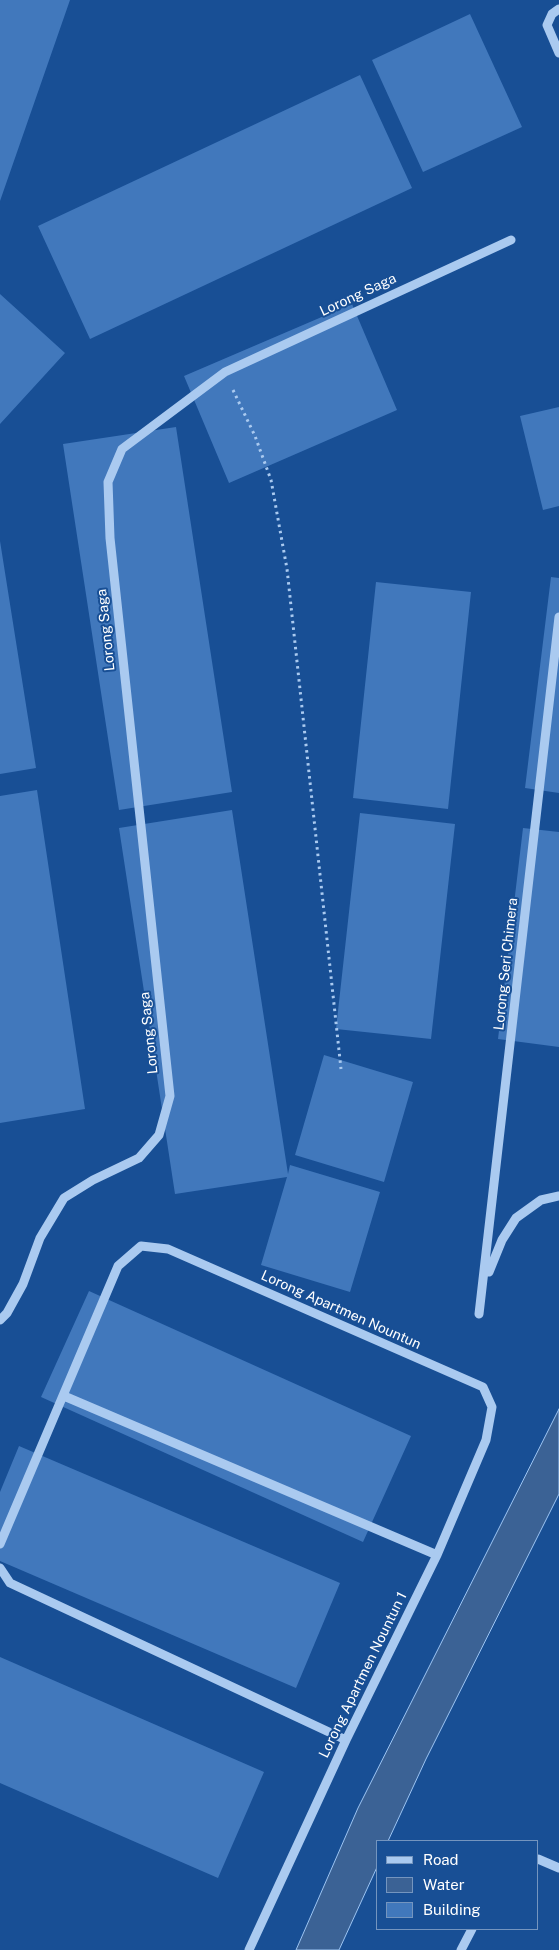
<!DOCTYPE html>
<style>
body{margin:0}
#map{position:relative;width:559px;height:1950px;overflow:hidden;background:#184f95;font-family:"Public Sans",sans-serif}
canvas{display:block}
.legend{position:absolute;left:376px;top:1840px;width:162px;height:90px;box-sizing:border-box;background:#184f95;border:1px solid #7495bf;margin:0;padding:6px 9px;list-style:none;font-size:15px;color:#fff}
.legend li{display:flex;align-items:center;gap:10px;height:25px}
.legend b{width:25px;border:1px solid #7495bf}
</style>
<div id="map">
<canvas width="559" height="1950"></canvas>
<ul class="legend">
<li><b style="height:6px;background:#aacaf0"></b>Road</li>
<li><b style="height:14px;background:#3b6295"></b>Water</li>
<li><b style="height:14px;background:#4178bc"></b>Building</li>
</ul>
</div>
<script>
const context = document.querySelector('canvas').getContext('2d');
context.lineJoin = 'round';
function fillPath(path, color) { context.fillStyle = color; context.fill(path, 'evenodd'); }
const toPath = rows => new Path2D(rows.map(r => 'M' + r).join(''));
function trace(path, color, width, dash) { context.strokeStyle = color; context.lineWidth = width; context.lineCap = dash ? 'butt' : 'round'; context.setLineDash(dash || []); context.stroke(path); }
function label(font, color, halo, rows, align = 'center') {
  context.font = font + ' "Public Sans",sans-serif'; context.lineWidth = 4; context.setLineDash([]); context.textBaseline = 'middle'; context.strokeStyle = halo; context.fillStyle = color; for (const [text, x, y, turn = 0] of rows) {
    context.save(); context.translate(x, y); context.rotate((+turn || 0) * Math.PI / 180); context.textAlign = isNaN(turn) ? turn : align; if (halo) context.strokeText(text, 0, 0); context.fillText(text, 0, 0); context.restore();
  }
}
const water = toPath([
 [559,1409,559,1494,426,1759,388,1841,378,1841,378,1865,339,1950,296,1950,358,1808,559,1409]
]);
fillPath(water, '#3b6295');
trace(water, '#9dc5f3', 1);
fillPath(toPath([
 [0,0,70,0,0,201],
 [470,14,522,127,423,172,372,60],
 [360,75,412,188,90,339,38,226],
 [0,294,65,353,0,424],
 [352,304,397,410,229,483,184,376],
 [559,407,559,506,543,510,520,416],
 [176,427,232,792,119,810,63,444],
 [0,541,36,768,0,774],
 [551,577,559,578,559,793,525,788],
 [376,582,471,592,448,809,353,798],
 [37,790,85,1109,0,1123,0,796],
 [232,810,288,1174,290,1165,380,1192,350,1292,261,1265,287,1177,175,1194,119,828],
 [360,813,455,824,431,1039,336,1029],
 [523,828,559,832,559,1047,498,1039],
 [324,1055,413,1082,384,1182,295,1155],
 [89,1291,411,1436,363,1542,41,1397],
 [19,1446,340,1583,296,1688,0,1561,0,1492],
 [0,1657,264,1772,218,1878,0,1783]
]), '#4178bc');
trace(toPath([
 [233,390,255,436,271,480,287,569,341,1069]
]), '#aacaf0', 3, [2.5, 4]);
trace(toPath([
 [559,9,552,14,547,25,559,53],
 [489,1272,502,1240,516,1218,541,1200,559,1196],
 [479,1314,559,617],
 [0,1320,7,1313,23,1284,40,1238,64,1198,93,1180,139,1158,159,1135,170,1096,110,538,108,482,122,449,225,372,511,240],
 [64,1396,437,1555],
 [0,1544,118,1266,141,1246,168,1249,483,1387,492,1407,486,1440,437,1555,346,1740,249,1950],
 [0,1568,10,1583,346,1740],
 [538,1859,559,1868],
 [461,1950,472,1929]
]), '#aacaf0', 9);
label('14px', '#fff', '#184f95', [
 ["Lorong Saga",358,295,-25],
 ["Lorong Saga",106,630,-96],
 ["Lorong Seri Chimera",506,964,-84],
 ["Lorong Saga",149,1033,-96],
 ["Lorong Apartmen Nountun",341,1310,24],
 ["Lorong Apartmen Nountun 1",363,1675,-64]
]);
</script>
